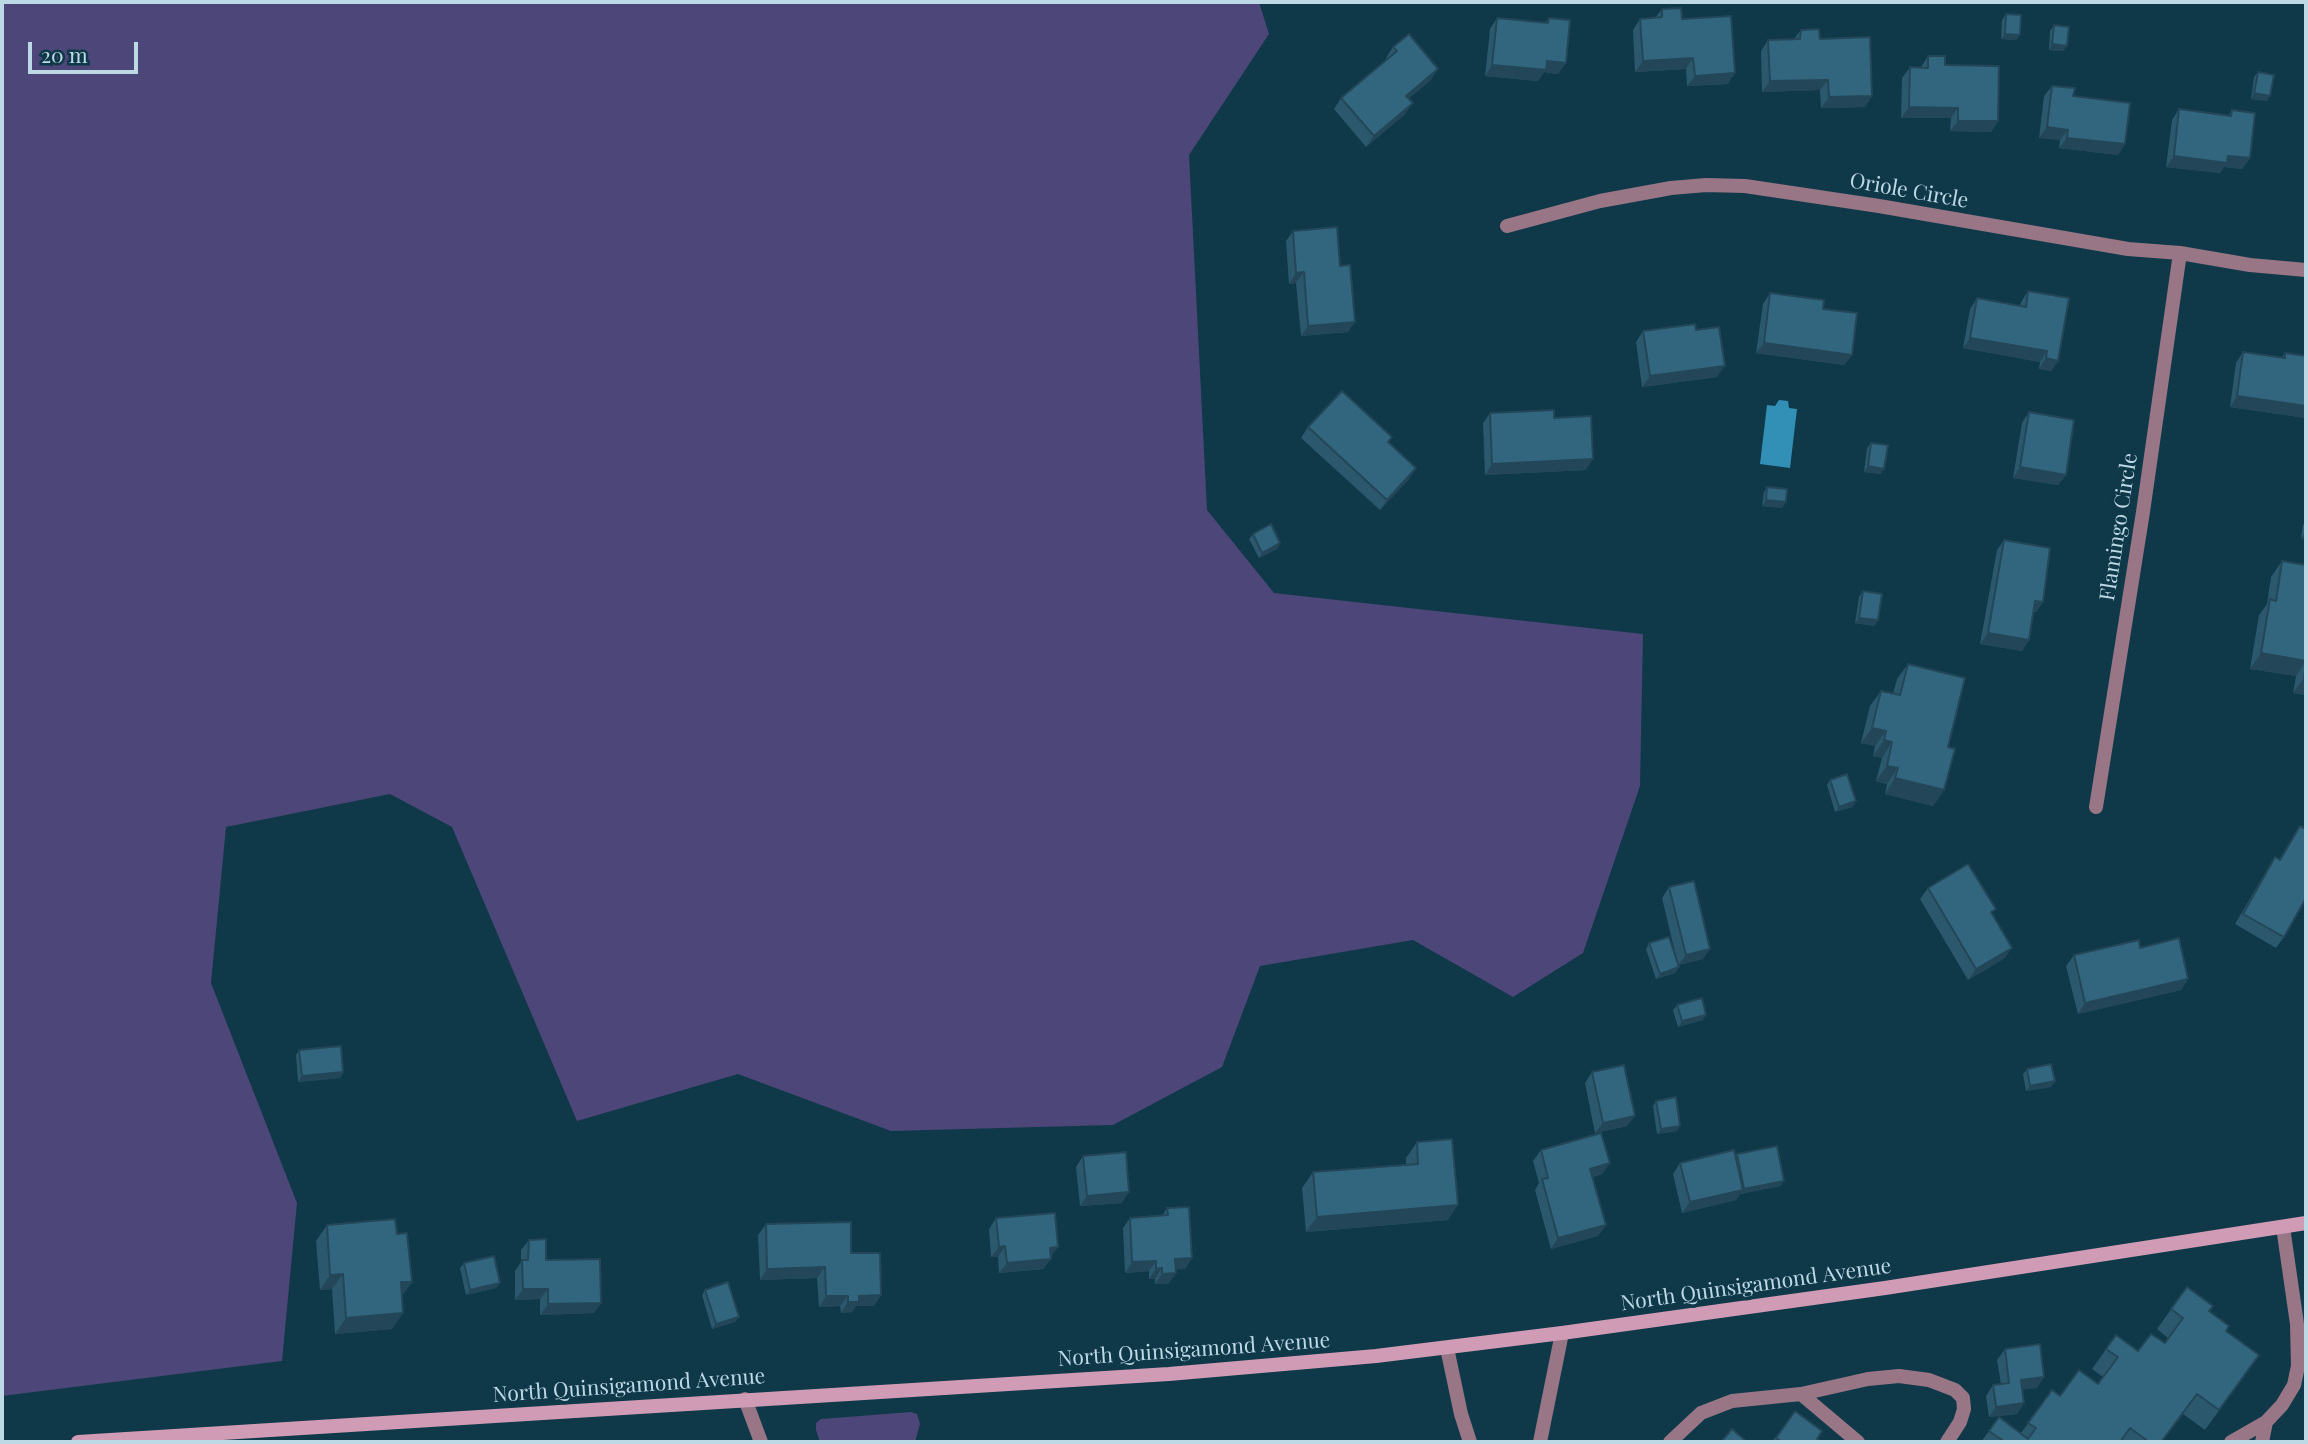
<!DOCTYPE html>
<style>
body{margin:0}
#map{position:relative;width:2308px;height:1444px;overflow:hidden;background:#0f3849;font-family:"Playfair Display",serif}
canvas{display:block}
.frame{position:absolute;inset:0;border:4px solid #bed9e6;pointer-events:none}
.scale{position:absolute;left:28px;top:42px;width:110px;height:32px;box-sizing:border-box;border:4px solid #bed9e6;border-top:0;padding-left:9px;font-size:21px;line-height:24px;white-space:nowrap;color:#bed9e6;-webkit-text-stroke:5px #0f3849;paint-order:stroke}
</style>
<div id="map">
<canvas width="2308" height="1444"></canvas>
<div class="frame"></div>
<div class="scale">20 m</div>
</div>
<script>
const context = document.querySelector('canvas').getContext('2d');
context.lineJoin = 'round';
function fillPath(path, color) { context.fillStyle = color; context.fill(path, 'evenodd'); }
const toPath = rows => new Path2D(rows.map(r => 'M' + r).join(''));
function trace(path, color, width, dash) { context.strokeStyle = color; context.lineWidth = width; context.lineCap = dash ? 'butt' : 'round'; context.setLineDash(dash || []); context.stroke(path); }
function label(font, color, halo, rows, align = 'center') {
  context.font = font + ' "Playfair Display",serif'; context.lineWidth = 7; context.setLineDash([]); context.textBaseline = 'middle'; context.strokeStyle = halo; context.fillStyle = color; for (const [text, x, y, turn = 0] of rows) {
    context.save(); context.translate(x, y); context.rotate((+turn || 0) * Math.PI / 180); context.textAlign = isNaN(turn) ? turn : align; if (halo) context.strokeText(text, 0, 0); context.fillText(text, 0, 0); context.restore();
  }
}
fillPath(toPath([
 [2,2,1259,2,1269,34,1189,155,1207,510,1274,593,1643,634,1640,786,1583,953,1513,997,1413,940,1260,966,1222,1067,1113,1125,891,1131,738,1074,577,1121,452,827,390,794,226,827,211,983,297,1203,282,1361,2,1396],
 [911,1412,917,1414,920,1424,915,1442,820,1442,816,1430,816,1423,821,1419]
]), '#4d4678');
fillPath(toPath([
 [1779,400,1788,401,1789,408,1797,409,1790,468,1760,464,1767,405,1775,406]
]), '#3290b7');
trace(toPath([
 [1507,226,1600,201,1671,188,1706,185,1745,186,1879,206,2128,249,2180,253,2250,265,2306,270],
 [2096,807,2143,512,2180,253],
 [1447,1348,1461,1414,1470,1442],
 [1801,1394,1858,1442],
 [745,1399,761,1442],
 [1540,1442,1562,1333],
 [1670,1442,1701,1413,1732,1401,1801,1394,1868,1379,1899,1376,1929,1380,1955,1390,1963,1398,1964,1409,1960,1422,1947,1442],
 [2231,1442,2266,1422,2282,1405,2294,1385,2298,1366,2297,1324,2283,1227],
 [2262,1442,2266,1422]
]), '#987686', 14);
trace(toPath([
 [78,1442,1169,1374,1376,1356,1562,1333,1885,1288,2306,1223]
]), '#d09bb4', 14);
fillPath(toPath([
 [1662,9,1682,19,1728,84,1687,86,1686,69,1635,72,1633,30,1640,19,1655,18],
 [2006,14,2020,35,2016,40,2001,39,2002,20],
 [1497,18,1545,23,1549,18,1566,63,1558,74,1544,72,1538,81,1485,76,1490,29],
 [2054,25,2063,51,2049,50,2050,31],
 [1801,30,1820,39,1865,107,1821,108,1820,90,1762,92,1761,51,1768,40,1794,39],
 [1393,47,1431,80,1409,98,1405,114,1366,147,1334,109,1341,98,1388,59,1386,58],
 [1928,56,1945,65,1998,121,1991,132,1950,131,1951,118,1901,118,1902,78,1910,67,1921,67],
 [2258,72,2267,101,2251,99,2254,77],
 [2052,86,2073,96,2125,144,2118,155,2059,148,2060,140,2039,138,2044,96],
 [2179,109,2229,115,2232,110,2250,158,2242,169,2224,167,2220,173,2166,167,2172,120],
 [1293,231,1340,266,1348,332,1301,336,1296,283,1289,284,1286,241],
 [2028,291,2058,361,2051,371,2039,369,2040,362,1963,348,1970,309,1977,298,2020,306,2021,302],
 [1770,293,1823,309,1852,355,1844,365,1756,353,1763,304],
 [1696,330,1717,377,1642,387,1636,342,1643,331],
 [2243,352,2282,358,2285,353,2306,356,2306,418,2230,407,2236,363],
 [2029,412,2066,475,2058,485,2013,478,2022,423],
 [1490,413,1554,418,1586,470,1485,475,1483,423],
 [1308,427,1392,437,1388,442,1409,479,1380,510,1301,438],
 [1871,443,1881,474,1864,472,1867,448],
 [1767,487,1786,502,1782,508,1762,506,1764,492],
 [2306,520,2306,539,2301,538,2303,525],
 [1253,534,1280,543,1277,549,1259,558,1249,539],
 [2004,540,2043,602,2036,612,2033,612,2029,640,2022,651,1980,644,1997,550],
 [2282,561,2306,565,2306,695,2293,693,2296,676,2250,669,2259,615,2267,604,2271,577],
 [1863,591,1878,620,1874,626,1855,623,1859,597],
 [1908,664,1948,747,1944,790,1933,806,1885,794,1887,784,1876,781,1882,758,1873,756,1875,746,1861,743,1870,706,1881,691,1893,694,1897,679],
 [1830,780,1856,801,1852,807,1835,812,1827,785],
 [2300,826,2284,937,2276,948,2235,924,2268,868,2275,857,2279,860],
 [1669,887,1703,959,1678,965,1662,898],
 [1928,888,1992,914,2005,958,1968,980,1920,899],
 [1649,943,1679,967,1675,973,1656,979,1646,949],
 [2140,948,2188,979,2181,990,2078,1014,2066,966,2074,955],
 [1677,1005,1703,1020,1678,1027,1673,1010],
 [299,1050,343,1072,340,1078,298,1082,296,1055],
 [2027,1069,2055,1081,2051,1087,2026,1091,2023,1074],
 [1592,1072,1627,1126,1595,1133,1585,1083],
 [1656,1101,1677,1131,1657,1134,1653,1106],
 [1417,1142,1448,1220,1306,1232,1302,1188,1313,1172,1406,1165,1406,1158],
 [1541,1150,1602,1174,1593,1177,1606,1225,1598,1236,1551,1249,1535,1190,1539,1183,1533,1161],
 [1737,1154,1784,1181,1780,1186,1740,1194,1736,1200,1682,1213,1673,1174,1680,1163,1735,1156],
 [1083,1156,1122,1203,1080,1206,1076,1167],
 [1167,1208,1192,1258,1185,1269,1175,1269,1176,1273,1168,1284,1155,1284,1155,1279,1149,1279,1149,1271,1125,1273,1123,1228,1130,1218,1162,1216],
 [996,1218,1051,1257,1043,1269,999,1273,998,1257,991,1257,989,1229],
 [766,1224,851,1253,874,1306,856,1306,852,1312,841,1313,840,1306,819,1307,817,1278,760,1280,758,1235],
 [327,1225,412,1282,402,1295,392,1329,335,1334,332,1289,320,1290,316,1241],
 [529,1240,546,1260,601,1303,594,1313,540,1315,540,1299,515,1300,515,1271,521,1262,521,1250],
 [464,1263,500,1283,496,1288,466,1295,460,1268],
 [2187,1287,2226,1331,2259,1355,2205,1430,2183,1414,2162,1442,1981,1442,1999,1417,2021,1433,2052,1390,2060,1396,2098,1384,2103,1377,2092,1369,2116,1335,2138,1351,2165,1343,2168,1338,2157,1329],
 [705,1290,735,1322,712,1329,702,1295],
 [2005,1349,2037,1388,2022,1389,2024,1403,2017,1414,1989,1417,1986,1396,1993,1385,2001,1384,1997,1360],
 [1795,1411,1817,1439,1822,1442,1772,1442]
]), '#2b586c');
fillPath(toPath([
 [2005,34,2020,35,2016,40,2001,39],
 [2052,44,2067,46,2063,51,2049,50],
 [1693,58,1686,69,1635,72,1643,61],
 [1547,61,1566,63,1558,74,1544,72,1538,81,1485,76,1492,65],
 [1438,69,1431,80,1399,106,1406,96],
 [1735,73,1728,84,1687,86,1695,76],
 [1828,80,1820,90,1762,92,1770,81],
 [2254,93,2270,96,2267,101,2251,99],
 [1872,96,1865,107,1821,108,1829,97],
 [1413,103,1405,114,1366,147,1374,136],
 [1909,107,1958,108,1951,118,1901,118],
 [1958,121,1998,121,1991,132,1950,131],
 [2047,127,2068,130,2060,140,2039,138],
 [2067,138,2125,144,2118,155,2059,148],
 [2174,156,2228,156,2250,158,2242,169,2224,167,2220,173,2166,167],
 [1304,272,1296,283,1289,284,1296,273],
 [1355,322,1348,332,1301,336,1308,326],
 [1970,338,2047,351,2040,362,1963,348],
 [1764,343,1852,355,1844,365,1756,353],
 [2046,358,2058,361,2051,371,2039,369],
 [1725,366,1717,377,1642,387,1650,376],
 [2237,396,2306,406,2306,418,2230,407],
 [1593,459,1586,470,1485,475,1492,464],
 [1868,466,1884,469,1881,474,1864,472],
 [2020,467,2066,475,2058,485,2013,478],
 [1416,468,1409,479,1380,510,1387,500],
 [1766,500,1786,502,1782,508,1762,506],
 [2305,533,2306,533,2306,539,2301,538],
 [1280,543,1277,549,1259,558,1262,553],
 [2035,601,2043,602,2036,612,2027,611],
 [1859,618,1878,620,1874,626,1855,623],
 [1988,633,2029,640,2022,651,1980,644],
 [2261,653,2306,661,2296,676,2250,669],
 [2304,678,2306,678,2306,695,2293,693],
 [1872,728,1886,731,1875,746,1861,743],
 [1884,740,1892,742,1882,758,1873,756],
 [1887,766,1898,768,1887,784,1876,781],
 [1895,778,1944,790,1933,806,1885,794],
 [1856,801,1852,807,1835,812,1839,807],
 [2012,948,2005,958,1968,980,1976,969],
 [1710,949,1703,959,1678,965,1686,955],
 [1679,967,1675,973,1656,979,1660,974],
 [2188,979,2181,990,2078,1014,2085,1003],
 [1706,1015,1703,1020,1678,1027,1682,1021],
 [343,1072,340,1078,298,1082,302,1076],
 [2055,1081,2051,1087,2026,1091,2030,1086],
 [1635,1116,1627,1126,1595,1133,1603,1123],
 [1680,1126,1677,1131,1657,1134,1661,1129],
 [1610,1163,1602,1174,1583,1179,1590,1169],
 [1784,1181,1780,1186,1740,1194,1736,1200,1682,1213,1690,1202,1744,1189],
 [1129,1192,1122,1203,1080,1206,1087,1196],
 [1458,1205,1448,1220,1306,1232,1317,1217],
 [1606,1225,1598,1236,1551,1249,1558,1238],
 [1005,1246,998,1257,991,1257,999,1247],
 [1058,1247,1050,1258,1050,1248],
 [1192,1258,1185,1269,1168,1270,1175,1259],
 [1051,1259,1043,1269,999,1273,1007,1263],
 [1156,1261,1149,1271,1125,1273,1132,1262],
 [825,1267,817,1278,760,1280,767,1269],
 [1162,1268,1155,1279,1149,1279,1156,1269],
 [1176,1273,1168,1284,1155,1284,1162,1274],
 [343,1274,332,1289,320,1290,330,1275],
 [401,1282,412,1282,401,1297],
 [500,1283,496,1288,466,1295,470,1290],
 [523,1289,548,1289,540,1299,515,1300],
 [881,1295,874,1306,856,1306,852,1312,841,1313,848,1302,859,1296],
 [826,1296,848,1296,840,1306,819,1307],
 [601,1303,594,1313,540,1315,548,1304],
 [403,1313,392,1329,335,1334,346,1318],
 [739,1317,735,1322,712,1329,716,1324],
 [2044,1377,2037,1388,2014,1391,2021,1380],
 [2024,1403,2017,1414,1989,1417,1996,1407]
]), '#234758');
const building = toPath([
 [1681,8,1682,19,1731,16,1735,73,1695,76,1693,58,1643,61,1640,19,1662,17,1662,9,1681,8],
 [2006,14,2021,15,2020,35,2005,34,2006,14],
 [1497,18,1548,23,1549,18,1570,20,1566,63,1547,61,1546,70,1492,65,1497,18],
 [2054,25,2069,27,2067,46,2052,44,2054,25],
 [1819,29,1820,39,1870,37,1872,96,1829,97,1828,80,1770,81,1768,40,1800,39,1801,30,1819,29],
 [1409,34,1438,69,1406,96,1413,103,1374,136,1341,98,1397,51,1393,47,1409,34],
 [1928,56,1945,56,1945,65,1999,66,1998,121,1958,121,1958,108,1909,107,1910,67,1928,68,1928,56],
 [2258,72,2274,75,2270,96,2254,93,2258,72],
 [2052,86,2075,88,2073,96,2130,103,2125,144,2067,138,2068,130,2047,127,2052,86],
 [2179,109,2231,116,2232,110,2255,113,2250,158,2228,156,2227,163,2174,156,2179,109],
 [1337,227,1340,266,1350,265,1355,322,1308,326,1304,272,1296,273,1293,231,1337,227],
 [2028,291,2069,298,2058,361,2046,358,2047,351,1970,338,1977,298,2026,307,2028,291],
 [1770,293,1824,300,1823,309,1857,313,1852,355,1764,343,1770,293],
 [1695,324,1696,330,1719,327,1725,366,1650,376,1643,331,1695,324],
 [2243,352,2285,358,2285,353,2306,356,2306,406,2237,396,2243,352],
 [1342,391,1392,437,1388,442,1416,468,1387,500,1308,427,1342,391],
 [1554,410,1554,418,1591,416,1593,459,1492,464,1490,413,1554,410],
 [2029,412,2074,420,2066,475,2020,467,2029,412],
 [1871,443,1888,445,1884,469,1868,466,1871,443],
 [1767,487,1787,489,1786,502,1766,500,1767,487],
 [1271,524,1280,543,1262,553,1253,534,1271,524],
 [2004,540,2050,548,2043,602,2035,601,2029,640,1988,633,2004,540],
 [2282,561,2306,565,2306,661,2261,653,2270,599,2276,601,2282,561],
 [1863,591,1882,594,1878,620,1859,618,1863,591],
 [2306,662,2306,678,2304,678,2306,662],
 [1908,664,1965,678,1948,747,1955,749,1944,790,1895,778,1898,768,1887,766,1892,742,1884,740,1886,731,1872,728,1881,691,1900,695,1908,664],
 [1847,774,1856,801,1839,807,1830,780,1847,774],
 [2300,826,2306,829,2306,898,2284,937,2243,914,2275,857,2280,860,2300,826],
 [1968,864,1996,909,1991,912,2012,948,1976,969,1928,888,1968,864],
 [1694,881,1710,949,1686,955,1669,887,1694,881],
 [1669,937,1679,967,1660,974,1649,943,1669,937],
 [2179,938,2188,979,2085,1003,2074,955,2139,940,2140,948,2179,938],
 [1702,998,1706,1015,1682,1021,1677,1005,1702,998],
 [341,1046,343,1072,302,1076,299,1050,341,1046],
 [2051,1064,2055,1081,2030,1086,2027,1069,2051,1064],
 [1624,1065,1635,1116,1603,1123,1592,1072,1624,1065],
 [1676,1097,1680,1126,1661,1129,1656,1101,1676,1097],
 [1601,1133,1610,1163,1590,1169,1606,1225,1558,1238,1542,1179,1548,1178,1541,1150,1601,1133],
 [1452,1139,1458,1205,1317,1217,1313,1172,1418,1164,1417,1142,1452,1139],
 [1777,1146,1784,1181,1744,1189,1737,1154,1777,1146],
 [1734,1150,1743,1190,1690,1202,1680,1163,1734,1150],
 [1126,1152,1129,1192,1087,1196,1083,1156,1126,1152],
 [1189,1207,1192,1258,1175,1259,1176,1273,1162,1274,1162,1268,1156,1269,1156,1261,1132,1262,1130,1218,1168,1215,1167,1208,1189,1207],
 [1055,1213,1058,1247,1050,1248,1051,1259,1007,1263,1005,1246,999,1247,996,1218,1055,1213],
 [395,1219,397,1234,407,1233,412,1282,401,1282,403,1313,346,1318,343,1274,330,1275,327,1225,395,1219],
 [851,1222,851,1253,880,1253,881,1295,859,1296,859,1302,848,1302,848,1296,826,1296,825,1267,767,1269,766,1224,851,1222],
 [546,1239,546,1260,600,1259,601,1303,548,1304,548,1289,523,1289,522,1260,528,1260,529,1240,546,1239],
 [494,1256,500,1283,470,1290,464,1263,494,1256],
 [728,1282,739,1317,716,1324,705,1290,728,1282],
 [2187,1287,2213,1306,2209,1311,2229,1326,2226,1331,2259,1355,2219,1410,2197,1394,2161,1442,2149,1442,2130,1428,2120,1442,2000,1442,2002,1440,1989,1431,1999,1417,2028,1439,2036,1428,2028,1423,2052,1390,2060,1396,2079,1370,2098,1384,2118,1357,2106,1349,2116,1335,2138,1351,2151,1334,2165,1343,2183,1318,2171,1309,2187,1287],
 [2040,1344,2044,1377,2021,1380,2024,1403,1996,1407,1993,1385,2009,1383,2005,1349,2040,1344],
 [1795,1411,1822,1431,1817,1439,1822,1442,1782,1442,1776,1438,1795,1411],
 [1732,1429,1747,1442,1721,1442,1732,1429]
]);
fillPath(building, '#32667e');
trace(building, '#234758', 2);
label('21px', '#bed9e6', '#0f3849', [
 ["Oriole Circle",1909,191,10],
 ["Flamingo Circle",2119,527,-81],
 ["North Quinsigamond Avenue",1756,1285,-8],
 ["North Quinsigamond Avenue",1194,1350,-4],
 ["North Quinsigamond Avenue",629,1386,-4]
]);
</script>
